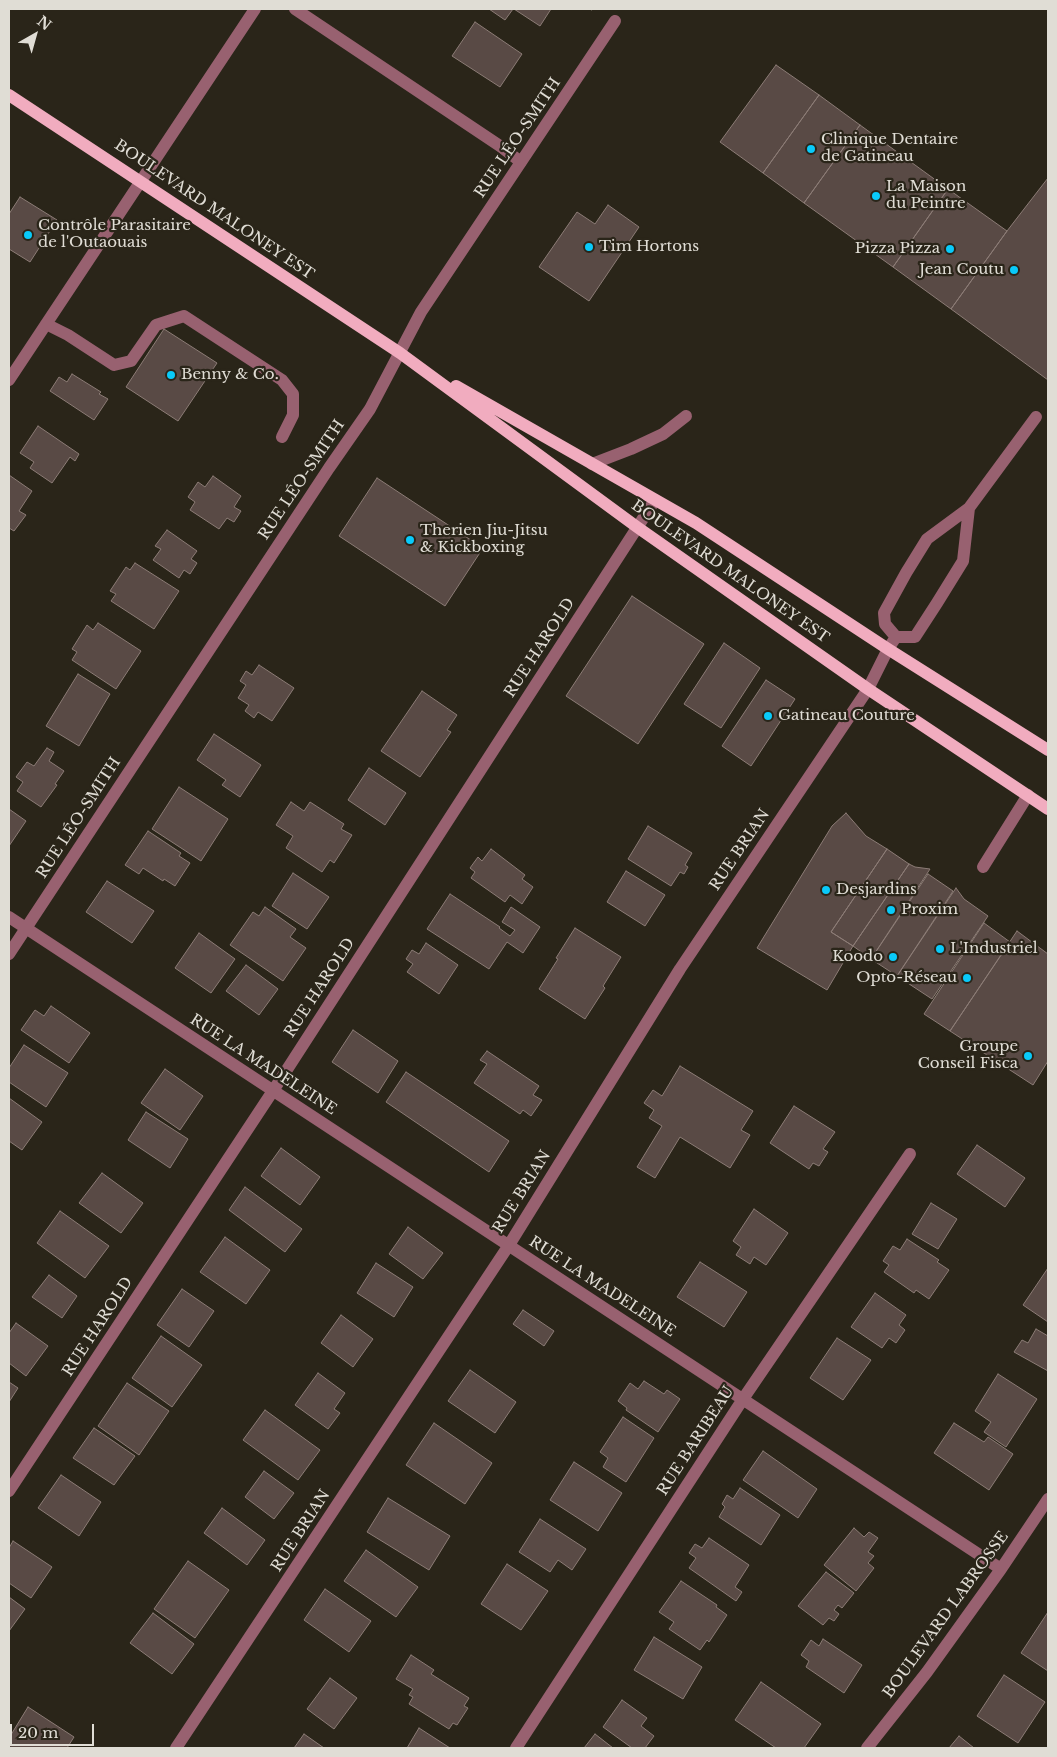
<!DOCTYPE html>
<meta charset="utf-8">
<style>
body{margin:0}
#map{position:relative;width:1057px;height:1757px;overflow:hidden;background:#2a2519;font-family:"Libre Baskerville",serif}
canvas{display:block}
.frame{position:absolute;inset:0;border:10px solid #e0ddd5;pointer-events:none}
.north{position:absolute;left:10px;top:10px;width:50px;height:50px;-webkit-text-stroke:4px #2a2519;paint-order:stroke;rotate:38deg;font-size:14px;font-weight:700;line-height:20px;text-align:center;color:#e0ddd5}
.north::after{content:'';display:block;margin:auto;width:18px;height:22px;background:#e0ddd5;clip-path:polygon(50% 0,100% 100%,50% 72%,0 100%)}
.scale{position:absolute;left:10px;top:1724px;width:84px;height:22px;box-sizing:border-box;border:2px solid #e0ddd5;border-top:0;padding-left:6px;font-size:15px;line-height:18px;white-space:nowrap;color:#e0ddd5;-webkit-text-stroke:4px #2a2519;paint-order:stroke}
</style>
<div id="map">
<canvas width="1057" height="1757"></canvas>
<div class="frame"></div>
<div class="north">N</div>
<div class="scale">20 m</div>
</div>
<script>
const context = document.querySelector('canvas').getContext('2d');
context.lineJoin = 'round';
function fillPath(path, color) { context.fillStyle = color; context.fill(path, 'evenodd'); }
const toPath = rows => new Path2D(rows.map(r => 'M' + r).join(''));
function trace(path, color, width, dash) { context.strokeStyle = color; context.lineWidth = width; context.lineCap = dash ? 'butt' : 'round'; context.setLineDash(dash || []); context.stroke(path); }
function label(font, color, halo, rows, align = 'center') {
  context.font = font + ' "Libre Baskerville",serif'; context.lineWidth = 4.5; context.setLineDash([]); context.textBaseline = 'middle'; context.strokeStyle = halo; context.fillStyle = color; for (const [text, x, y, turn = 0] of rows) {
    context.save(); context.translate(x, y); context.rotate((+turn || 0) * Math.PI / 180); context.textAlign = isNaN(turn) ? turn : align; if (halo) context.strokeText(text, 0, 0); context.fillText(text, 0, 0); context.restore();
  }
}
const building = toPath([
 [489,9,513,9,505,20,489,9],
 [514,9,551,9,540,26,514,9],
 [475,22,522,54,500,87,452,56,475,22],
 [776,65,819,95,763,173,720,142,776,65],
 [819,95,860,125,804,203,763,173,819,95],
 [860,125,948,189,893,267,804,203,860,125],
 [1048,178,1048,380,951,309,1007,231,1048,178],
 [948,189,1007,231,951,309,893,267,948,189],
 [20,197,57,220,30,262,9,249,9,214,20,197],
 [608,205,639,227,589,301,539,267,577,212,595,224,608,205],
 [164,329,217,363,178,421,126,387,164,329],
 [72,374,101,392,99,394,108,399,94,420,50,391,59,377,67,382,72,374],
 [38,426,79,454,75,461,70,457,52,483,30,468,34,462,20,453,38,426],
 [9,475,32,491,19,511,26,515,14,531,9,528,9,475],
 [213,476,241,496,234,507,241,511,234,522,227,518,219,529,190,510,195,502,188,497,198,482,205,487,213,476],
 [377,478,483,548,445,606,339,536,377,478],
 [167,530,197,551,191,559,197,563,190,574,184,570,179,578,153,560,161,549,155,546,167,530],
 [135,563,179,591,154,629,111,601,116,594,110,591,126,567,130,570,135,563],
 [632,596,704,644,638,744,566,696,632,596],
 [98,623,141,651,116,689,72,660,77,652,72,649,87,625,93,630,98,623],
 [724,643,760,668,721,728,684,704,724,643],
 [259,665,294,688,272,721,258,712,254,718,245,711,249,705,238,698,246,685,240,681,246,671,252,675,259,665],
 [78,674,110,694,79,746,46,726,78,674],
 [766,680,795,699,751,766,722,746,766,680],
 [422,691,457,715,447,730,451,732,420,777,381,751,422,691],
 [214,734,261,765,240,797,222,785,226,780,197,760,214,734],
 [47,748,54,752,49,761,64,771,55,784,57,785,41,807,17,791,23,782,16,777,27,762,34,766,47,748],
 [369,768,406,793,385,825,348,800,369,768],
 [179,787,228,819,201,861,152,829,179,787],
 [291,802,304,811,310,802,344,824,341,829,352,835,334,863,330,860,322,872,286,848,293,836,276,825,291,802],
 [9,809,26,821,9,846,9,809],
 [846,813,866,836,887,849,831,932,853,946,827,990,757,948,832,826,846,813],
 [648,826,692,853,685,865,688,867,684,874,680,872,671,886,628,859,648,826],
 [148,831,181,853,179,856,190,863,175,886,164,879,163,881,143,868,139,874,125,865,148,831],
 [491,849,525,875,522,879,533,887,522,904,510,895,505,902,471,878,475,872,470,868,478,857,482,861,491,849],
 [887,849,909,864,853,946,831,932,887,849],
 [909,864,915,867,930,869,871,959,853,946,909,864],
 [626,871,665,895,645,926,607,902,626,871],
 [293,873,329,897,307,929,272,906,293,873],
 [928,874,953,891,897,976,871,959,928,874],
 [107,881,154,911,132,943,86,912,107,881],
 [956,888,964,899,988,916,932,999,897,976,956,888],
 [450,894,500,927,499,928,510,936,515,930,502,922,511,907,540,927,523,953,507,942,489,969,427,929,450,894],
 [265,907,296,929,290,937,306,948,283,981,230,945,253,912,259,916,265,907],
 [984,923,1010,942,950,1031,924,1014,984,923],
 [575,928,621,957,603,986,605,988,585,1019,539,989,558,959,556,958,575,928],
 [1017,931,1048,954,1048,1061,1033,1085,950,1031,1017,931],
 [199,933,235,959,211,993,175,968,199,933],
 [426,943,458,965,439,994,407,972,413,964,406,959,412,950,419,954,426,943],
 [246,965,278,989,259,1015,226,991,246,965],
 [51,1006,90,1033,69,1063,21,1030,35,1010,44,1016,51,1006],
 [353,1030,398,1061,378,1093,332,1062,353,1030],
 [24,1045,68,1073,46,1107,9,1082,9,1068,24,1045],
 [487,1051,539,1086,533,1095,542,1100,531,1116,523,1110,520,1114,474,1083,487,1064,480,1060,487,1051],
 [680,1066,753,1111,741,1130,750,1135,730,1168,680,1137,655,1178,637,1167,662,1126,649,1118,654,1110,644,1103,653,1090,662,1096,680,1066],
 [165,1069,203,1096,180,1130,141,1103,165,1069],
 [406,1072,509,1141,489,1172,386,1102,406,1072],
 [9,1098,42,1122,22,1150,9,1141,9,1098],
 [794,1106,835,1132,823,1149,828,1152,819,1166,813,1163,809,1169,770,1143,794,1106],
 [146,1112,188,1139,170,1168,128,1140,146,1112],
 [977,1145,1025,1178,1005,1207,957,1174,977,1145],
 [281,1148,320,1177,300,1205,261,1176,281,1148],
 [102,1173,143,1203,121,1233,79,1203,102,1173],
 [245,1187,302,1229,285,1252,229,1210,245,1187],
 [931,1203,957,1219,938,1249,912,1234,931,1203],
 [754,1209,788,1233,766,1265,754,1257,750,1264,736,1255,741,1247,733,1241,754,1209],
 [60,1211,109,1246,85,1278,37,1243,60,1211],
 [408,1227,443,1253,423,1279,389,1254,408,1227],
 [225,1237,270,1270,246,1304,200,1272,225,1237],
 [907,1239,939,1260,937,1262,949,1270,929,1299,916,1290,914,1293,884,1272,889,1265,883,1261,893,1246,900,1250,907,1239],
 [700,1262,747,1292,724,1327,677,1297,700,1262],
 [376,1263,413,1287,394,1317,357,1293,376,1263],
 [1048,1268,1048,1322,1023,1305,1048,1268],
 [49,1275,77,1296,62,1318,32,1297,49,1275],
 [182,1289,214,1311,189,1347,157,1325,182,1289],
 [875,1293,906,1315,899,1325,905,1330,896,1343,889,1338,882,1348,851,1327,875,1293],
 [523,1310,554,1331,544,1346,513,1324,523,1310],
 [341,1315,373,1339,353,1367,321,1343,341,1315],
 [16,1323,48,1346,26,1376,9,1363,9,1333,16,1323],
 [1036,1329,1048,1336,1048,1371,1014,1352,1022,1340,1028,1343,1036,1329],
 [161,1336,202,1365,172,1407,132,1378,161,1336],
 [837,1338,871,1360,843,1400,810,1378,837,1338],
 [470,1370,516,1402,495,1433,448,1401,470,1370],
 [318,1373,345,1393,334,1409,340,1413,328,1429,295,1405,318,1373],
 [998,1374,1037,1399,1006,1447,984,1432,991,1422,975,1411,998,1374],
 [644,1381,664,1394,667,1390,680,1399,658,1432,626,1410,627,1408,618,1401,630,1383,638,1389,644,1381],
 [9,1382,18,1388,9,1402,9,1382],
 [127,1383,169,1411,139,1455,98,1426,127,1383],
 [265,1410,320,1450,298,1480,243,1440,265,1410],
 [623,1417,654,1438,626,1482,603,1467,608,1458,600,1452,623,1417],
 [434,1423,492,1463,465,1504,406,1465,434,1423],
 [954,1423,984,1442,988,1437,1013,1454,989,1490,934,1453,954,1423],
 [94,1428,135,1456,114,1485,73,1458,94,1428],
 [763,1451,817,1489,798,1518,743,1480,763,1451],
 [574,1462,622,1493,598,1531,550,1500,574,1462],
 [264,1471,294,1493,274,1519,245,1497,264,1471],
 [61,1475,101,1502,79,1536,38,1508,61,1475],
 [740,1488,780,1515,761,1545,719,1517,725,1507,722,1504,727,1495,733,1499,740,1488],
 [388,1498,450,1536,429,1570,367,1532,388,1498],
 [222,1508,265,1540,247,1565,204,1533,222,1508],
 [540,1519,586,1549,572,1570,558,1560,550,1572,519,1552,540,1519],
 [854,1528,864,1537,869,1532,878,1538,868,1552,874,1556,868,1563,874,1568,856,1591,824,1565,854,1528],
 [709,1538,749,1565,735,1587,742,1592,736,1601,689,1568,696,1558,689,1553,695,1544,702,1548,709,1538],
 [13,1541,52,1567,31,1598,9,1583,9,1548,13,1541],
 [366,1550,418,1587,396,1617,344,1581,366,1550],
 [188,1561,229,1590,195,1638,154,1609,188,1561],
 [507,1564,548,1591,521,1630,481,1604,507,1564],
 [826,1572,854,1593,842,1608,838,1605,834,1610,839,1614,834,1621,829,1618,823,1625,798,1606,826,1572],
 [681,1581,717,1605,716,1607,727,1615,709,1642,707,1640,700,1650,669,1629,674,1622,659,1612,681,1581],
 [325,1589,371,1621,349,1652,304,1620,325,1589],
 [9,1597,25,1609,9,1631,9,1597],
 [1048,1612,1048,1671,1021,1653,1048,1612],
 [153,1613,194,1644,172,1674,130,1643,153,1613],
 [654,1637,702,1667,683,1699,634,1670,654,1637],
 [823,1639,862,1665,844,1693,806,1667,809,1661,801,1655,811,1640,819,1646,823,1639],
 [411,1655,434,1670,431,1674,469,1698,464,1706,468,1708,457,1725,453,1723,449,1729,409,1704,413,1697,409,1695,413,1689,396,1679,411,1655],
 [1004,1675,1045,1702,1018,1743,977,1716,1004,1675],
 [330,1678,357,1698,334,1729,307,1709,330,1678],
 [761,1682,821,1724,804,1748,776,1748,735,1720,761,1682],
 [622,1700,647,1718,641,1726,654,1736,645,1748,632,1748,603,1727,622,1700],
 [28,1707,74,1737,67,1748,9,1748,9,1738,28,1707],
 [419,1728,450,1748,407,1748,419,1728],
 [304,1734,324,1748,294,1748,304,1734],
 [595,1734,613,1748,584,1748,595,1734],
 [959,1736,974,1748,949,1748,959,1736]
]);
fillPath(building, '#594a45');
trace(building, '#8c7c76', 1);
trace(toPath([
 [591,9,592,9]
]), '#747065', 3, [1, 4]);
trace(toPath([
 [295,9,500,146,521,162],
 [46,324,68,335,114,365,131,361,156,325,184,316,282,380,293,394,293,415,282,437],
 [9,380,255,9],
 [592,464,631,449,663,434,686,416],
 [969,508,963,561,937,603,915,637,896,637,885,624,884,613,906,573,927,539,969,508,1036,417],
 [983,867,1028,795],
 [9,917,1001,1569],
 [9,954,329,468,370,409,421,312,615,21],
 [9,1491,288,1068,655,500],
 [176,1748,509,1245,680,969,868,689,888,649,896,637],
 [516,1748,743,1399,910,1154],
 [867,1748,927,1672,1001,1569,1048,1499]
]), '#986170', 12);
trace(toPath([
 [9,95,400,353,637,527,868,689,1048,809],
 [456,386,696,523,888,649,1048,750]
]), '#f1acbf', 12);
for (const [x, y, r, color] of [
 [811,149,5,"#09cafa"],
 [876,196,5,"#09cafa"],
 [28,235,5,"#09cafa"],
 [589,247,5,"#09cafa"],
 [950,249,5,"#09cafa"],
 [1014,270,5,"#09cafa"],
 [171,375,5,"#09cafa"],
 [410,540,5,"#09cafa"],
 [768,716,5,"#09cafa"],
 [826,890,5,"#09cafa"],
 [891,910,5,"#09cafa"],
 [940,949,5,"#09cafa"],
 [893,957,5,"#09cafa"],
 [967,978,5,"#09cafa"],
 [1028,1056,5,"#09cafa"]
]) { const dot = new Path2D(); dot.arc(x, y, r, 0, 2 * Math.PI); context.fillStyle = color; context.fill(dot); trace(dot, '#2a2519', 2); }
label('15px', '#e0ddd5', '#2a2519', [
 ["RUE LÉO-SMITH",518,138,-56],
 ["BOULEVARD MALONEY EST",214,210,34],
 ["RUE LÉO-SMITH",302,480,-56],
 ["BOULEVARD MALONEY EST",730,572,35],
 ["RUE HAROLD",540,648,-57],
 ["RUE LÉO-SMITH",79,818,-57],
 ["RUE BRIAN",740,850,-56],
 ["RUE HAROLD",320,988,-57],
 ["RUE LA MADELEINE",263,1065,33],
 ["RUE BRIAN",522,1192,-58],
 ["RUE LA MADELEINE",602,1287,33],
 ["RUE HAROLD",98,1327,-57],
 ["RUE BARIBEAU",696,1441,-57],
 ["RUE BRIAN",301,1531,-57],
 ["BOULEVARD LABROSSE",946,1615,-54]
]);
label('15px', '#e0ddd5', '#2a2519', [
 ["Clinique Dentaire",821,140],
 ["de Gatineau",821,157],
 ["La Maison",886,187],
 ["du Peintre",886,204],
 ["Contrôle Parasitaire",38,226],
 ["de l'Outaouais",38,243],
 ["Tim Hortons",599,247],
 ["Pizza Pizza",940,249,"right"],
 ["Jean Coutu",1004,270,"right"],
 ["Benny & Co.",181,375],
 ["Therien Jiu-Jitsu",420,531],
 ["& Kickboxing",420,548],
 ["Gatineau Couture",778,716],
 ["Desjardins",836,890],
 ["Proxim",901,910],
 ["L'Industriel",950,949],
 ["Koodo",883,957,"right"],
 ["Opto-Réseau",957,978,"right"],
 ["Groupe",1018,1047,"right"],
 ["Conseil Fisca",1018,1064,"right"]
], 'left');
</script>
